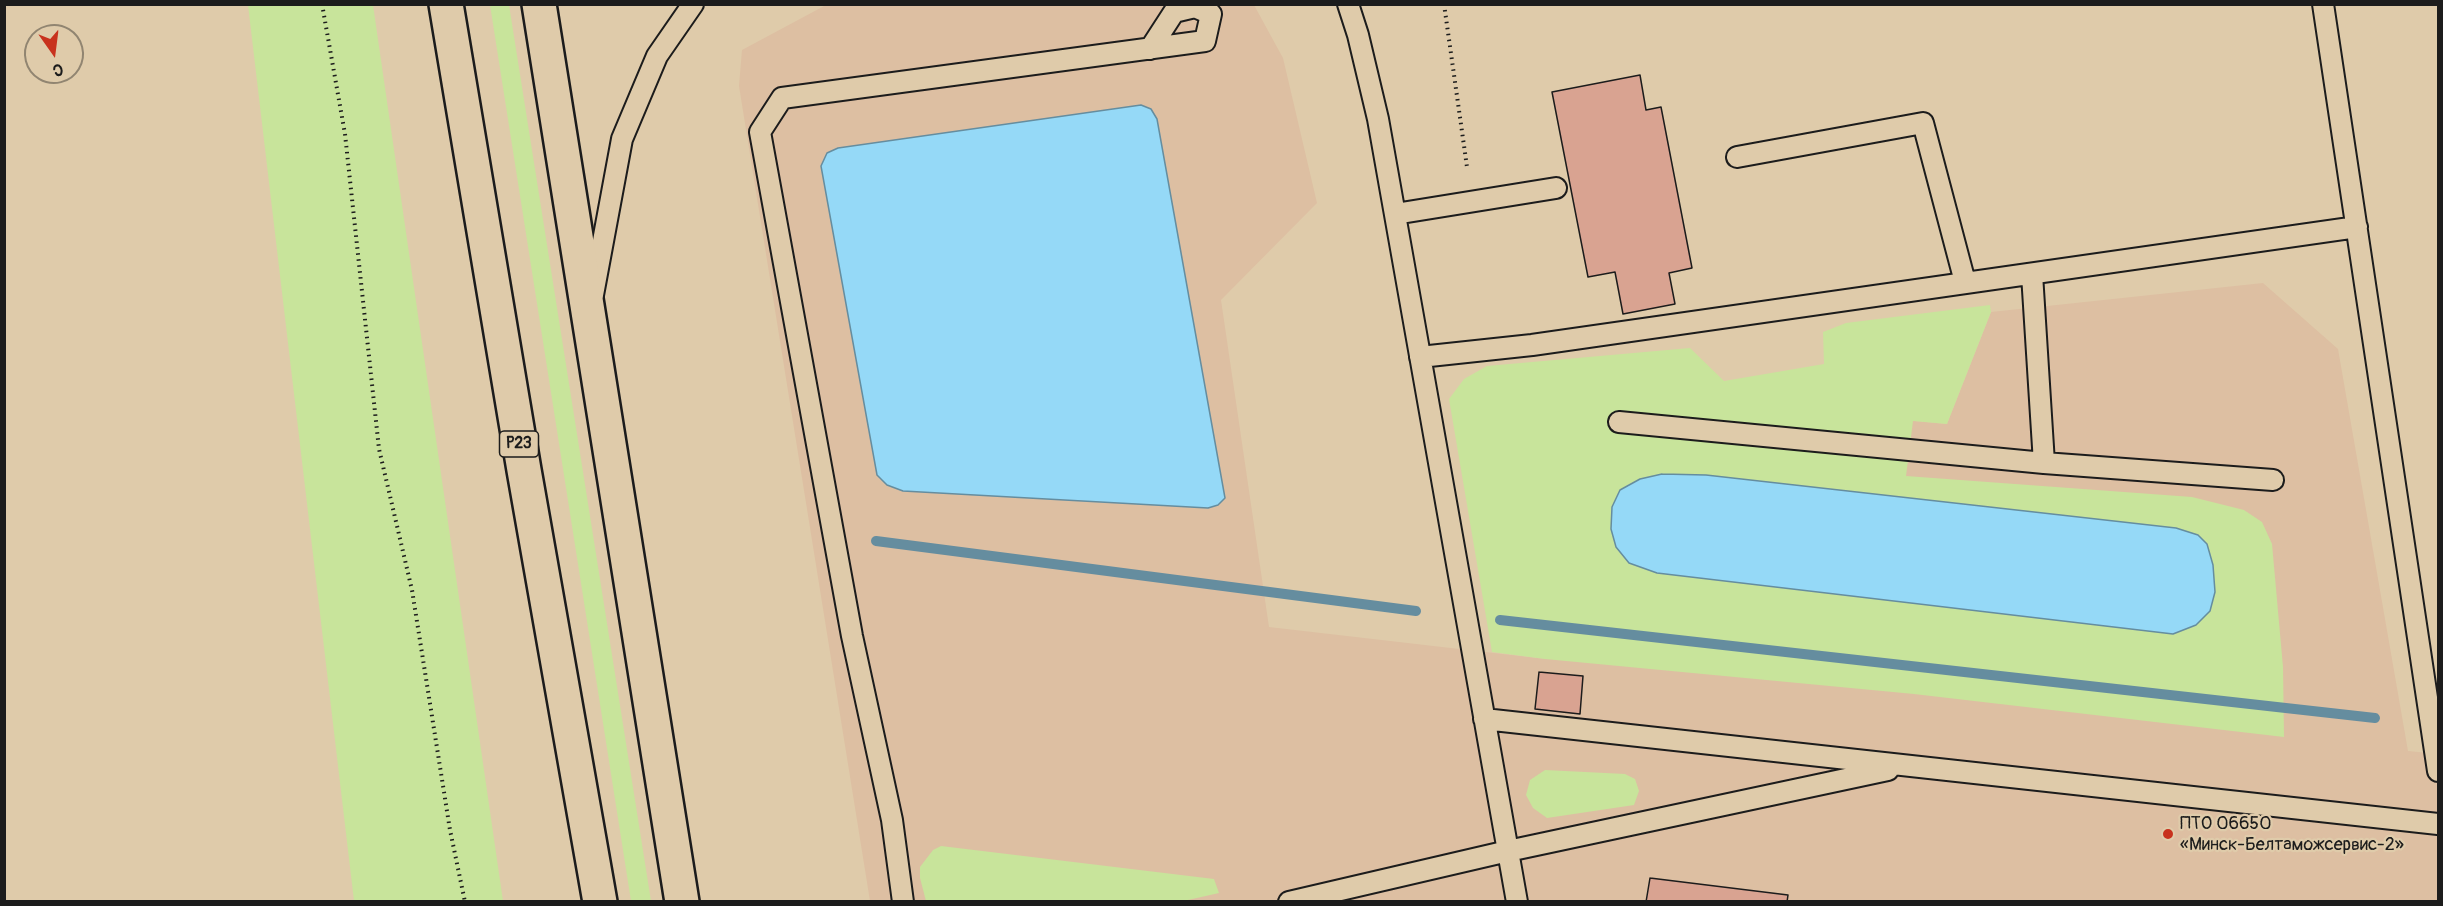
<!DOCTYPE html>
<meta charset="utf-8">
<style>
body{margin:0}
#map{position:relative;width:2443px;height:906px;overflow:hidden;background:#dfcbaa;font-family:Pangolin,sans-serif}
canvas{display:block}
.frame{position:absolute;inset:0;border:6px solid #1c1c1c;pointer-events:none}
.north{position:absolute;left:24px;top:24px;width:60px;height:60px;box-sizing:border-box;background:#dfcbaa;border:2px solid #918571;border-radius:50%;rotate:166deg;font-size:16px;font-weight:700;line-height:24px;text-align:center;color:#1c1c1c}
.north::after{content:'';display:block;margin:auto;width:21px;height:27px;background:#c8321e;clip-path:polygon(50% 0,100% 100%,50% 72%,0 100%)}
</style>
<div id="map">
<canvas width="2443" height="906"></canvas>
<div class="frame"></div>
<div class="north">С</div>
</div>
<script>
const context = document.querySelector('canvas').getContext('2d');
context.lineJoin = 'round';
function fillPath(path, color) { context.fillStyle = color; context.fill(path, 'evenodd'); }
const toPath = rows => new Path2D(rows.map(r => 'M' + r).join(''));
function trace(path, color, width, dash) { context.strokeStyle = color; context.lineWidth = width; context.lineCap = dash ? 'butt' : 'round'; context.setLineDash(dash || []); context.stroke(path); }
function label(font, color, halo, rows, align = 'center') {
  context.font = font + ' Pangolin,sans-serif'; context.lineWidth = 4.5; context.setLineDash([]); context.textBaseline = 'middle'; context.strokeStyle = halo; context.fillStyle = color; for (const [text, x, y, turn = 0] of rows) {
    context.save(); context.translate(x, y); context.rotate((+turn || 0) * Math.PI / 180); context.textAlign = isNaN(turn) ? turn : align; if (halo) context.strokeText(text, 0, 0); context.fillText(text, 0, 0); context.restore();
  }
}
fillPath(toPath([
 [826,5,1254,5,1283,58,1317,203,1221,300,1269,627,1546,659,1536,386,1947,424,1991,312,2263,283,2338,349,2408,751,2438,754,2438,901,870,901,739,86,742,50]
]), '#ddbfa2');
fillPath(toPath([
 [248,5,373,5,503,901,354,901],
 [490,5,509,5,651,901,631,901],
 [1990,305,1991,312,1947,424,1913,421,1906,476,2192,497,2244,510,2262,522,2272,544,2283,667,2284,737,1914,694,1545,659,1492,652,1449,399,1464,379,1487,366,1690,348,1724,381,1824,364,1823,332,1846,323],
 [1545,770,1625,774,1635,779,1639,791,1634,805,1547,818,1533,808,1526,795,1530,780],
 [941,846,1214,879,1219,893,1179,902,926,901,920,878,920,867,933,850]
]), '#c8e49b');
const water = toPath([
 [1141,105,1151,109,1157,119,1225,498,1218,505,1208,508,903,491,887,485,877,475,821,166,827,153,838,148,1141,105],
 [1662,474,1706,475,2176,528,2198,535,2207,544,2213,565,2215,592,2210,611,2196,625,2173,634,1657,573,1629,563,1616,547,1611,529,1612,507,1620,490,1640,479,1662,474]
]);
fillPath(water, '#95d9f7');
trace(water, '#658d9f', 1.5);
trace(toPath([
 [876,541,1416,611],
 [1500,620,2375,718]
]), '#658d9f', 10);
const building = toPath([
 [1640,75,1646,110,1661,107,1692,268,1669,273,1675,304,1623,314,1615,272,1588,277,1552,92,1640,75],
 [1539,672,1583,676,1580,714,1535,709,1539,672],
 [1650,878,1788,895,1787,902,1646,902,1650,878]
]);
fillPath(building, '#d9a391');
trace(building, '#1c1c1c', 1.5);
const lane = toPath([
 [1348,4,1358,35,1378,119,1517,902],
 [2323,4,2438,771],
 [1737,157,1923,123,1965,282],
 [1395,214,1556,188],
 [593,295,622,139,657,56,693,4],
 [1420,357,1532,345,2357,227],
 [1619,422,2044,463,2032,274],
 [2044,463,2273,480],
 [1484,719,2438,824],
 [903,902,892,820,852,636,760,132,782,98,1205,41,1211,14,1195,7,1174,12,1150,49],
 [1289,902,1508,851,1888,770]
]);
const highway = toPath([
 [446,4,524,470,600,902],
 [539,4,682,902]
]);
trace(lane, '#1c1c1c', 24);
trace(highway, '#1c1c1c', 38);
trace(toPath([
 [322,4,345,134,379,449,412,590,450,830,465,902],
 [1444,4,1467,167]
]), '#1c1c1c', 4, [1.5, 4.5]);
trace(lane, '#dfcbaa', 20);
trace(highway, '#dfcbaa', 33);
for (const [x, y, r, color] of [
 [2168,834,6,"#c8321e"]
]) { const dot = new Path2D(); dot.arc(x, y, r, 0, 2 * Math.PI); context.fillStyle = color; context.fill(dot); trace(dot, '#dfcbaa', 2); }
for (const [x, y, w] of [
 [519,444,39]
]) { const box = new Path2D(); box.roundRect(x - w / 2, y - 13, w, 26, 4.5); context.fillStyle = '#dfcbaa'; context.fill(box); trace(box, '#1c1c1c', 1.5); }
label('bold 16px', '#1c1c1c', null, [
 ["Р23",519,444]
]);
label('18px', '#1c1c1c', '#dfcbaa', [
 ["ПТО 06650",2180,824],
 ["«Минск-Белтаможсервис-2»",2180,845]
], 'left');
</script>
